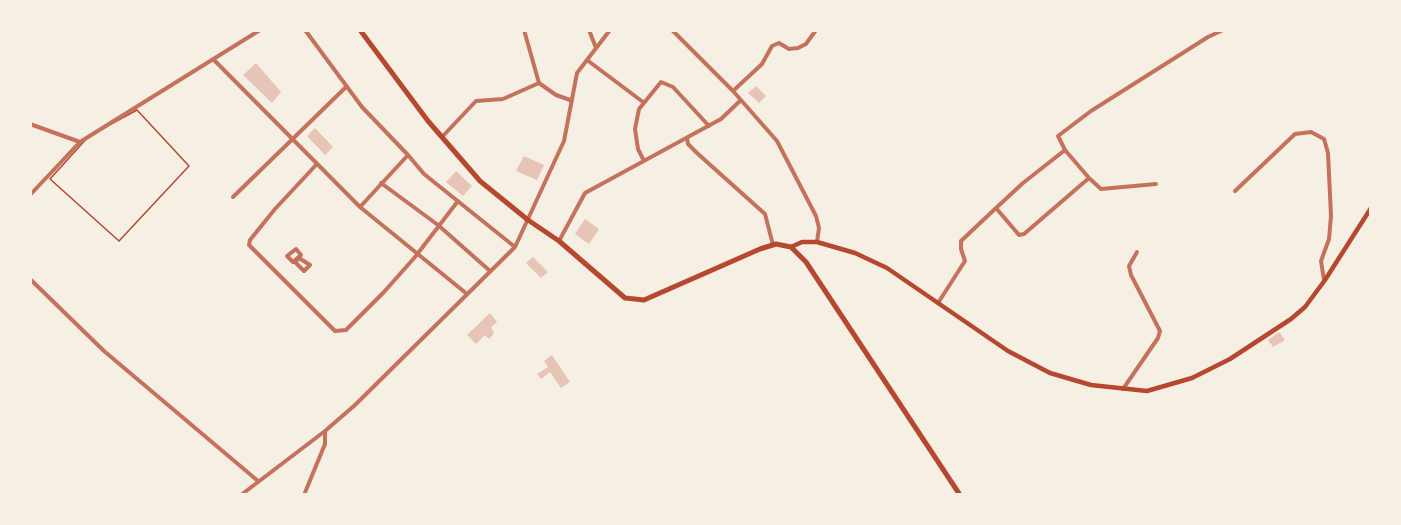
<!DOCTYPE html>
<style>
body{margin:0}
#map{position:relative;width:1401px;height:525px;overflow:hidden;background:#f6efe4;font-family:Jost,sans-serif}
canvas{display:block}
.frame{position:absolute;inset:0;border:32px solid #f6efe4;pointer-events:none}
</style>
<div id="map">
<canvas width="1401" height="525"></canvas>
<div class="frame"></div>
</div>
<script>
const context = document.querySelector('canvas').getContext('2d');
context.lineJoin = 'round';
function fillPath(path, color) { context.fillStyle = color; context.fill(path, 'evenodd'); }
const toPath = rows => new Path2D(rows.map(r => 'M' + r).join(''));
function trace(path, color, width, dash) { context.strokeStyle = color; context.lineWidth = width; context.lineCap = dash ? 'butt' : 'round'; context.setLineDash(dash || []); context.stroke(path); }
fillPath(toPath([
 [256,63,281,92,272,103,243,75],
 [756,86,766,96,759,103,748,93],
 [315,128,333,147,325,155,307,136],
 [524,156,544,165,537,180,516,171],
 [456,171,472,186,463,196,446,182],
 [585,219,599,229,589,244,575,234],
 [533,257,548,272,541,278,526,263],
 [490,313,497,322,491,327,494,333,489,339,485,335,476,344,467,335],
 [1279,332,1285,340,1273,347,1268,340],
 [552,355,570,382,561,388,550,372,541,379,537,374,548,367,544,361]
]), '#e6c5b7');
trace(toPath([
 [137,110,189,166,119,241,50,179,89,136,137,110]
]), '#b5482f', 1.5);
trace(toPath([
 [305,30,362,107,408,155],
 [524,30,539,83,556,95,570,100],
 [589,30,596,48],
 [672,30,733,91,777,141,816,216,819,228,817,242],
 [213,59,360,207,467,294],
 [587,60,643,102],
 [733,91,762,64,772,46,779,43,789,49,798,48,806,44,816,30],
 [30,124,80,142],
 [442,137,476,101,503,99,539,83],
 [687,138,688,144,697,153,765,214,773,245],
 [1065,150,1089,178,1024,234,1019,235,996,208,1023,183,1065,150,1058,136,1091,111,1208,37,1223,30],
 [644,161,638,149,635,129,639,109,661,82,673,87,709,126],
 [316,165,275,209,250,240,249,245,335,331,346,330,384,292,415,257,458,201],
 [1089,178,1101,189,1156,184],
 [381,183,438,225,490,271],
 [1235,191,1295,134,1311,132,1324,139,1328,153,1331,216,1329,239,1321,261,1324,280],
 [30,195,80,142,260,30],
 [233,197,346,87],
 [360,207,408,155,424,174,515,247],
 [559,241,585,193,721,119,741,100],
 [296,249,301,255,293,262,287,256,296,249],
 [299,258,310,265,304,271,295,262,299,258],
 [30,279,104,351,258,481],
 [938,303,965,261,961,249,961,241,996,208],
 [1123,389,1158,338,1160,331,1131,275,1129,266,1137,252],
 [241,495,325,431,355,405,515,247,564,141,577,73,610,30],
 [304,495,325,444,325,431]
]), '#c5725c', 4);
trace(toPath([
 [791,247,802,242,817,242,855,253,887,268,1008,351,1050,373,1091,385,1147,391,1192,378,1230,359,1291,319,1305,307,1325,280,1371,208]
]), '#b5482f', 4.5);
trace(toPath([
 [360,30,428,121,480,181,528,220,559,241,625,298,644,300,760,249,776,244,791,247,806,262,960,495]
]), '#b5482f', 5);
</script>
